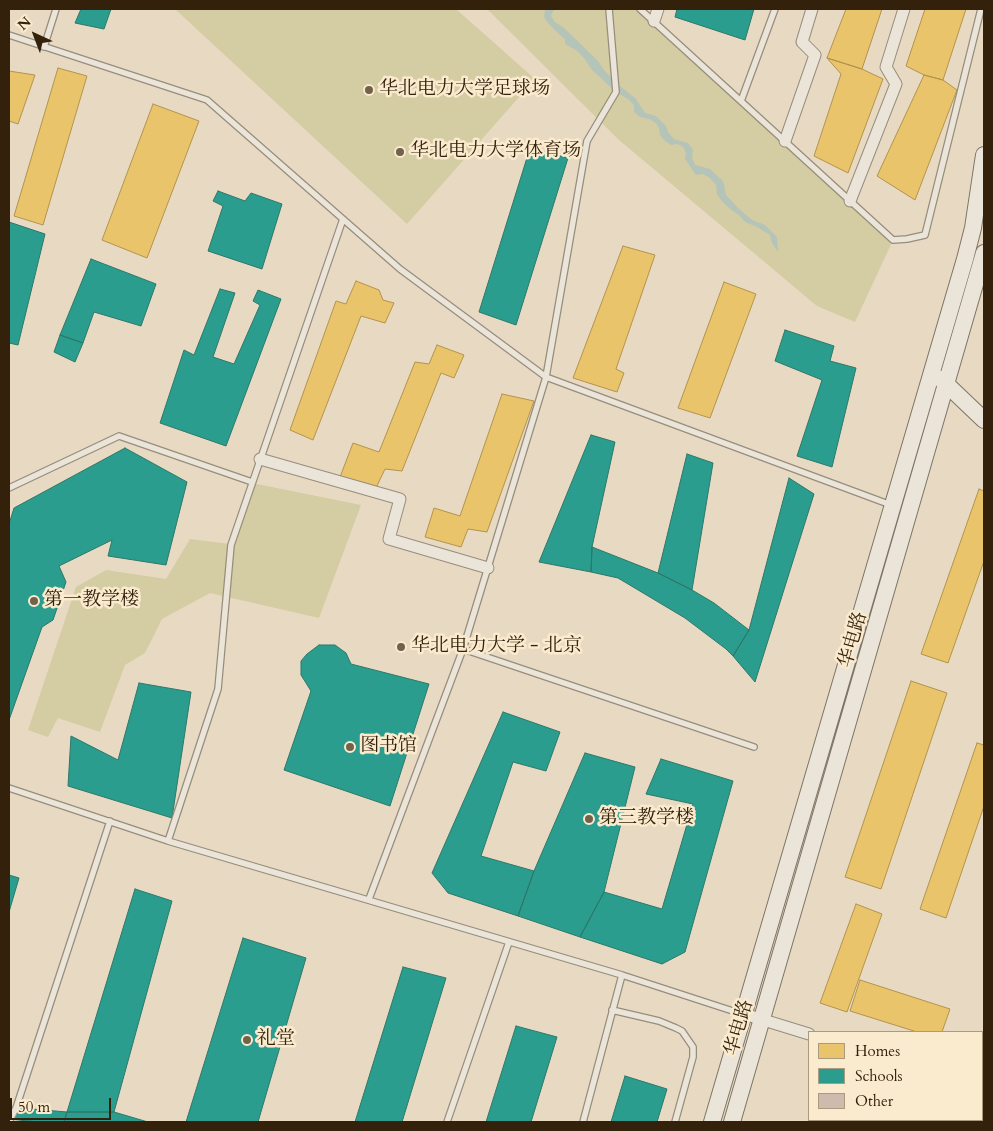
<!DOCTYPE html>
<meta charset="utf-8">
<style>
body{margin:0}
#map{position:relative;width:993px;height:1131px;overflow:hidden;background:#e8dac2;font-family:Cardo,serif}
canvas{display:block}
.frame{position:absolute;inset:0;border:10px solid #33210c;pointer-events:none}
.legend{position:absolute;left:808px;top:1031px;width:175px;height:90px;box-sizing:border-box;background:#faeace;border:1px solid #aa9a80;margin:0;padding:6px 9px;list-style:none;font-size:15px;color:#33210c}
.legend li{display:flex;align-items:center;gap:10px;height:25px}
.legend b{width:25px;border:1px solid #aa9a80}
.north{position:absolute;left:10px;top:10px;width:50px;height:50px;-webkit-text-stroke:4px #faeace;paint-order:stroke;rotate:317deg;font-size:14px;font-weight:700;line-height:20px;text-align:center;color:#33210c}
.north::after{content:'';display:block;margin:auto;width:18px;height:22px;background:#33210c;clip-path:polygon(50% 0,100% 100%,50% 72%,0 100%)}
.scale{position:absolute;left:10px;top:1098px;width:101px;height:22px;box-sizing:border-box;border:2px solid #33210c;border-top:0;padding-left:6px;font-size:15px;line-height:18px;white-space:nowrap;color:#33210c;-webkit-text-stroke:4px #faeace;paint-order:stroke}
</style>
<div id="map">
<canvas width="993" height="1131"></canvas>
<div class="frame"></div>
<ul class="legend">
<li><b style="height:14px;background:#e9c46a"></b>Homes</li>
<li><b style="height:14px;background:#2a9d8f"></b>Schools</li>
<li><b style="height:14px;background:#cfbbae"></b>Other</li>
</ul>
<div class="north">N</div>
<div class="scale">50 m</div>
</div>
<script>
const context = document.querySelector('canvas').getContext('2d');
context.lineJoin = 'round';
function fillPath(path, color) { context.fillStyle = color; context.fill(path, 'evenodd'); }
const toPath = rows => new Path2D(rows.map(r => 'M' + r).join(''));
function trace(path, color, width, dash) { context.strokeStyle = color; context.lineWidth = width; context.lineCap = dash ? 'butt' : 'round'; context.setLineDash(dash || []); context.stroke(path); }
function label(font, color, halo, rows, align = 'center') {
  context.font = font + ' Cardo,"Noto Serif SC",serif'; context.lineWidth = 5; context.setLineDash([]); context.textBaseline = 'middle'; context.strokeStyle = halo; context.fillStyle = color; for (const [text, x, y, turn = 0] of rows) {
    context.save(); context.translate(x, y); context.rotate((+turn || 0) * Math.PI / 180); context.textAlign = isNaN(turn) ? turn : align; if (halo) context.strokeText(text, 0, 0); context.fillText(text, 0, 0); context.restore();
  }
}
fillPath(toPath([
 [175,9,456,9,535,79,407,224],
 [487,9,639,9,893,240,855,322,817,306,619,140],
 [252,483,361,505,319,618,210,593,162,619,145,653,125,665,100,732,58,718,48,737,28,730,76,587,106,570,166,579,190,539,230,544]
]), '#d4cca2');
fillPath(toPath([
 [545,9,554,9,551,16,555,22,564,28,598,61,604,70,615,82,636,99,645,113,656,116,666,126,668,132,674,139,688,143,693,150,692,158,695,165,710,169,723,181,726,195,738,208,752,220,765,225,777,237,778,252,772,243,770,235,757,227,745,222,739,215,730,209,721,200,717,194,716,185,710,178,703,174,696,175,685,159,686,153,683,147,677,144,671,145,665,141,660,135,659,128,656,123,649,119,640,117,634,112,634,105,628,99,616,92,592,70,584,58,576,50,565,44,565,39,561,36,548,23,544,17]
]), '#b5c4b9');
const homes = toPath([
 [846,9,882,9,862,69,827,58,846,9],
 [925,9,966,9,943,80,924,75,906,66,925,9],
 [827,58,862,69,883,79,848,173,814,156,841,74,827,58],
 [58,68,87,76,43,225,14,216,58,68],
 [9,71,35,75,18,124,9,121,9,71],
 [924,75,943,80,957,90,915,200,877,176,924,75],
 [153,104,199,121,147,258,102,240,153,104],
 [623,246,655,255,616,369,624,373,617,392,573,378,623,246],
 [356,281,379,290,383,300,394,303,385,323,361,316,313,440,290,430,336,301,346,304,356,281],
 [724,282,756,294,710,418,678,408,724,282],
 [437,345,464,355,454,378,441,373,402,471,385,469,375,490,340,477,353,443,379,452,415,362,429,364,437,345],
 [502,394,534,401,487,532,468,529,461,547,425,537,434,508,460,516,502,394],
 [979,489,984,491,984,561,948,663,921,654,979,489],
 [911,681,947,693,881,889,845,877,911,681],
 [977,743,984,745,984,806,946,918,920,909,977,743],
 [856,904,882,914,847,1012,820,1003,856,904],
 [860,980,950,1009,942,1032,917,1032,850,1011,860,980]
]);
fillPath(homes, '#e9c46a');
trace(homes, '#b2934e', 1);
const schools = toPath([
 [81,9,111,9,104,29,75,23,81,9],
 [677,9,754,9,745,40,675,17,677,9],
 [530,148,568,158,516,325,479,312,530,148],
 [218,191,245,201,251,193,282,204,262,269,208,251,223,206,213,201,218,191],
 [9,222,45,234,18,345,9,343,9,222],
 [91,259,156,284,141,326,94,312,83,343,60,335,91,259],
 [220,289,235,293,213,357,234,364,260,305,253,301,258,290,281,299,226,446,160,423,184,350,194,355,220,289],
 [785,330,834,346,830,361,856,368,832,467,797,456,822,380,775,361,785,330],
 [60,335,83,343,75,362,54,352,60,335],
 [591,435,615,442,592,547,591,572,539,562,591,435],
 [125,448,187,482,166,565,108,556,112,540,59,566,66,582,53,620,42,627,9,720,9,524,14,508,125,448],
 [687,454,713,463,692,590,658,573,687,454],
 [789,478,814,494,755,682,733,656,749,630,789,478],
 [592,547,658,573,692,590,714,603,749,630,733,656,726,649,685,618,618,578,591,572,592,547],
 [319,645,335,645,346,653,351,664,429,684,390,806,284,770,311,691,301,675,301,661,307,654,319,645],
 [139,683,191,692,172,818,68,786,71,736,118,760,139,683],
 [503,712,560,732,546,771,513,762,481,856,534,871,518,916,448,893,432,873,503,712],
 [585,753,635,767,604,892,580,937,518,916,534,871,585,753],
 [661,759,733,781,685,952,662,964,580,937,604,892,662,909,693,804,646,794,661,759],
 [9,875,19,878,9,912,9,875],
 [135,889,172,901,114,1112,67,1112,135,889],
 [243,938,306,958,258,1122,186,1122,243,938],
 [403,967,446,978,402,1122,355,1122,403,967],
 [516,1026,557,1037,531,1122,486,1122,516,1026],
 [625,1076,667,1089,657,1122,611,1122,625,1076],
 [9,1107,67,1112,64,1122,38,1122,9,1119,9,1107],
 [67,1112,114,1112,148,1122,64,1122,67,1112]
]);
fillPath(schools, '#2a9d8f');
trace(schools, '#2d7868', 1);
const building = toPath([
 [811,1120,841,1120,840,1122,810,1122,811,1120]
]);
fillPath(building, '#cfbbae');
trace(building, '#7d7465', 1);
const lane = toPath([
 [640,9,893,240,907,239,925,235,981,9],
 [9,35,207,100,400,269,546,377,891,505],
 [44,47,56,9],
 [741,101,775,9],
 [9,488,119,436,252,482],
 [463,649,754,747],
 [9,788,168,841,622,975,742,1014],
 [168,841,218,689,231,545,343,219],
 [369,899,463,649,546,377,587,141,616,92,609,9],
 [612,1010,659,1021,676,1028,682,1031,693,1047,693,1057,675,1122],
 [9,1122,16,1108,110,821],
 [447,1122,509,942],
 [583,1122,622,975]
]);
const street = toPath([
 [654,21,658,9],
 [785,141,815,55,802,42,812,9],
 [850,201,896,84,886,67,904,9],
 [260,459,400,499,389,539,488,568],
 [744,1014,809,1034],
 [982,1086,984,1087]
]);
const secondary = toPath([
 [941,379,984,420],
 [712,1122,965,259,973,228,984,155],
 [732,1122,984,253]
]);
trace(lane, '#978d7d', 8);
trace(street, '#978d7d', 13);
trace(secondary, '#7d7465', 18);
trace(lane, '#ebe4d8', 5.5);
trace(street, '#ebe4d8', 11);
trace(secondary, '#ebe4d8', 16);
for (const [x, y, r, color] of [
 [369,90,5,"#72624c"],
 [400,152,5,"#72624c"],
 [34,601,5,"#72624c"],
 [401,647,5,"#72624c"],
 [350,747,5,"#72624c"],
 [589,819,5,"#72624c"],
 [247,1040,5,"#72624c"]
]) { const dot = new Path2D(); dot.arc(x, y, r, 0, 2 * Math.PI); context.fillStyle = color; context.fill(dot); trace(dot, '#faeace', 2); }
label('19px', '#33210c', '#faeace', [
 ["华北电力大学足球场",379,90],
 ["华北电力大学体育场",410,152],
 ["第一教学楼",44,601],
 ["华北电力大学 - 北京",411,647],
 ["图书馆",360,747],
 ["第三教学楼",599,819],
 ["礼堂",257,1040]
], 'left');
label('19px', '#33210c', '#faeace', [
 ["华电路",854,640,-74],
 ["华电路",740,1028,-74]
]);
</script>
